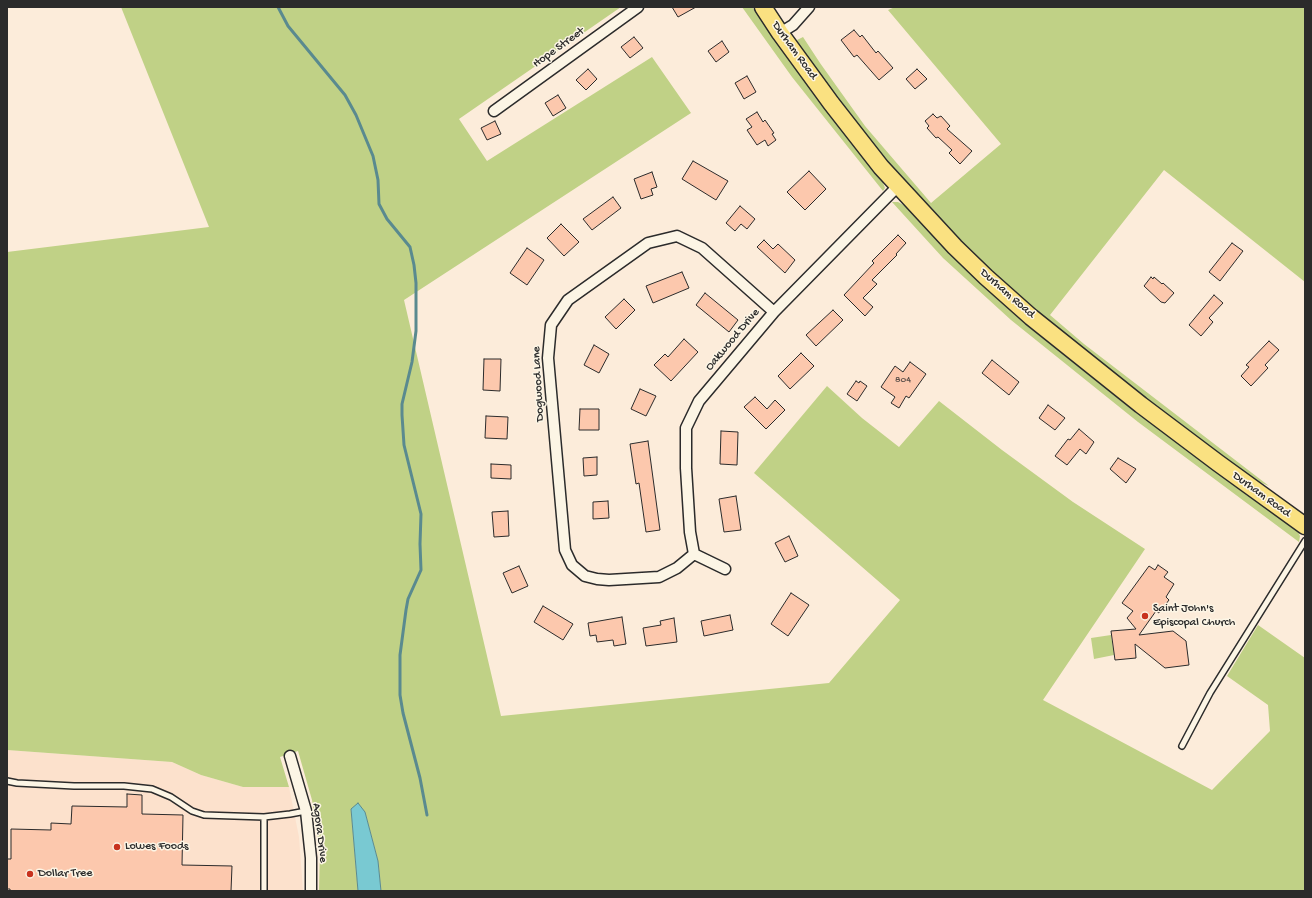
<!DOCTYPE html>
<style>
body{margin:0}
#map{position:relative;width:1312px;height:898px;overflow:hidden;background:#fcecda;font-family:"Gochi Hand",sans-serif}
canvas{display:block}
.frame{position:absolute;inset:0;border:8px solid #2b2b2b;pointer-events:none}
</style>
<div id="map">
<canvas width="1312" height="898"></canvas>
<div class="frame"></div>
</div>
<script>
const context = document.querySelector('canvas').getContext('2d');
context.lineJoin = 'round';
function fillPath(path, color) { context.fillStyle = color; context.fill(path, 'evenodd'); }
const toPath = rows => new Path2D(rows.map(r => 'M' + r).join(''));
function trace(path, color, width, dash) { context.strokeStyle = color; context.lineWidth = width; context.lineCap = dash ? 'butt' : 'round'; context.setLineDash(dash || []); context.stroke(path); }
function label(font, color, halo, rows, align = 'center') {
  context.font = font + ' "Gochi Hand",sans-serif'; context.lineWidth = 3; context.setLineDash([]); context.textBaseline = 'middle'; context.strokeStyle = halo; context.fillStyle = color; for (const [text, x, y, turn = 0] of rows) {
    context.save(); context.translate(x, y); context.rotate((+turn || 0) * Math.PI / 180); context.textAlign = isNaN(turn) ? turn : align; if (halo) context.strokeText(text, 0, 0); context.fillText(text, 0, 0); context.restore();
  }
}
fillPath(toPath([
 [7,750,172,762,201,775,243,787,289,787,299,837,303,891,7,891]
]), '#fce1cc');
fillPath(toPath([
 [121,7,621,7,459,119,487,161,652,57,691,113,404,300,501,716,829,683,900,600,754,473,827,386,862,418,899,447,939,401,1002,450,1073,502,1145,549,1043,700,1212,790,1270,731,1268,705,1227,676,1258,625,1305,658,1305,891,381,891,378,861,365,812,351,809,358,891,319,891,320,851,312,800,298,751,280,757,289,787,243,787,201,775,172,762,7,750,7,252,209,227],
 [742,7,752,7,772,35,880,175,885,188,883,191,792,77],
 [895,7,1305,7,1305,282,1164,170,1050,315,1084,344,1269,486,1247,477,1088,355,986,269,878,155,802,51,797,40,803,37,820,63,865,126,931,203,1001,144,888,10],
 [892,202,898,202,907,207,1108,386,1298,532,1300,536,1299,542,1138,422,1011,320,943,258],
 [1111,635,1114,655,1094,659,1091,638]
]), '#c0d186');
const water = toPath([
 [358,803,365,812,378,861,381,891,358,891,351,809,358,803]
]);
fillPath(water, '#79c9d2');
trace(water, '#5a8a8f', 1);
trace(toPath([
 [278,7,288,26,345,95,356,115,373,156,378,180,379,204,387,219,410,247,414,265,416,283,416,331,412,362,402,404,402,415,404,445,421,514,420,544,421,570,408,599,406,610,400,655,400,695,403,713,420,778,427,815]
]), '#5a8a8f', 3);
const building = toPath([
 [672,7,696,7,678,17,672,7],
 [854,30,860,37,862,35,876,53,878,51,893,68,879,80,857,55,854,57,841,40,854,30],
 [634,37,643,48,630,58,621,47,634,37],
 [722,41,729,52,716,62,708,51,722,41],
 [588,69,597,79,586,90,576,80,588,69],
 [917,69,927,79,915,89,906,79,917,69],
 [747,76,756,92,744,99,735,83,747,76],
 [558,95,566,108,553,116,545,103,558,95],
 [757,112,763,122,765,120,774,133,772,134,776,140,768,146,765,140,757,145,747,130,752,127,746,119,757,112],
 [933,114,937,118,941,116,950,126,947,129,972,151,960,164,949,153,952,150,938,137,936,138,927,128,929,126,925,121,933,114],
 [495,121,501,134,487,140,481,128,495,121],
 [693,161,728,181,716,200,682,179,693,161],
 [809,171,826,189,805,210,787,192,809,171],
 [652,172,657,187,651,189,653,195,641,199,634,179,652,172],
 [613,197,621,208,592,230,583,219,613,197],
 [740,206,755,219,747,229,741,224,735,231,726,223,740,206],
 [561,224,579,242,564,256,547,238,561,224],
 [898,235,906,243,896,254,897,255,872,280,877,284,863,298,873,307,865,316,844,295,874,263,872,261,898,235],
 [764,240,773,249,778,244,795,260,785,273,757,247,764,240],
 [1232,243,1243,251,1220,281,1209,272,1232,243],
 [527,248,544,260,527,285,510,273,527,248],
 [682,272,689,288,653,303,646,286,682,272],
 [1151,277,1153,279,1154,277,1162,284,1163,283,1174,293,1165,303,1161,302,1144,286,1151,277],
 [705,293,738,320,729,332,696,305,705,293],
 [1214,295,1223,303,1209,318,1213,322,1201,336,1189,325,1214,295],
 [624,299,635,310,616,329,605,317,624,299],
 [833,310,843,320,816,346,806,335,833,310],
 [684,339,698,352,671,381,654,365,665,354,668,357,684,339],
 [1269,341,1279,350,1265,365,1268,368,1251,386,1241,376,1249,367,1246,365,1269,341],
 [594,345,609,354,599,373,584,365,594,345],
 [801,353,814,366,790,389,778,376,801,353],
 [484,359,501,359,500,391,483,390,484,359],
 [992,360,1019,382,1009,395,982,373,992,360],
 [910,362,926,374,909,398,906,396,899,408,891,403,895,397,881,387,895,366,903,372,910,362],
 [856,381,859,383,860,381,867,386,857,401,847,394,856,381],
 [640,389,656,396,646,416,631,409,640,389],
 [755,397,767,409,775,400,785,410,766,429,744,407,755,397],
 [1048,405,1065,418,1055,430,1039,418,1048,405],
 [580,409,599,409,599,430,579,430,580,409],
 [486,416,508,417,507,439,485,438,486,416],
 [1079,429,1094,442,1086,454,1080,449,1067,465,1055,456,1068,439,1070,440,1079,429],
 [721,431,738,432,737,465,720,464,721,431],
 [648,441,660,530,646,532,639,483,636,484,630,444,648,441],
 [597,457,597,475,584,476,583,458,597,457],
 [1118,458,1136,469,1126,483,1110,469,1118,458],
 [491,464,511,465,511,479,491,478,491,464],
 [736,496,741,530,724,532,719,499,736,496],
 [608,501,609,518,593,519,593,502,608,501],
 [508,511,509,536,494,537,492,512,508,511],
 [789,536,798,556,785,562,775,543,789,536],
 [1158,565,1168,572,1164,577,1174,584,1166,597,1169,600,1159,613,1156,611,1139,635,1173,631,1186,641,1189,665,1165,668,1135,644,1136,658,1115,660,1111,631,1136,629,1127,618,1133,611,1122,603,1149,566,1155,570,1158,565],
 [519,566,528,586,512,593,503,573,519,566],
 [791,593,809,605,788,636,771,624,791,593],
 [543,606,573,624,563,640,534,622,543,606],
 [730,615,733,630,704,636,701,621,730,615],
 [622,617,626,644,614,646,613,640,597,642,596,635,590,636,588,623,622,617],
 [674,618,677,642,646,646,643,628,661,625,660,621,674,618],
 [127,794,142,795,142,814,183,815,182,865,232,866,231,891,10,891,10,889,7,889,7,859,11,859,11,829,51,830,51,823,71,824,72,806,127,807,127,794]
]);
fillPath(building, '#fcc8ad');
trace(building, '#2b2b2b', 1);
const lane = toPath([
 [1182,746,1210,693,1305,541],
 [7,781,17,783,74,786,124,786,152,789,171,797,192,811,204,815,264,817,290,814,306,811],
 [264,817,264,891]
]);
const street = toPath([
 [780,33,793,25,809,7],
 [494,111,638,7],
 [694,554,677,568,659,577,609,580,597,579,585,576,572,565,565,550,548,358,551,325,568,300,648,243,677,236,702,248,774,312],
 [694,554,690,532,686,468,686,428,699,401,774,312,898,186],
 [694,554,725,569],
 [290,756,306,811,311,858,311,891]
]);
const primary = toPath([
 [763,7,780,33,831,103,881,167,955,247,986,277,1031,317,1141,405,1218,463,1305,526]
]);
trace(lane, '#2b2b2b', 8);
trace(street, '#2b2b2b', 13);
trace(primary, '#2b2b2b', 19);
trace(lane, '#fcf5e5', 5);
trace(street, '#fcf5e5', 10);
trace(primary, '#fae181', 16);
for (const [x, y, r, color] of [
 [1145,616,4,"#c8321e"],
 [117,847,4,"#c8321e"],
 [30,874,4,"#c8321e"]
]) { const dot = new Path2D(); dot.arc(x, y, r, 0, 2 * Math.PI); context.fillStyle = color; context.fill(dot); trace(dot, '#fcf5e5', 1.5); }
label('10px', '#5f524c', null, [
 ["804",903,380]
]);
label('12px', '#2b2b2b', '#fcf5e5', [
 ["Hope Street",559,48,-36],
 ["Durham Road",794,51,54],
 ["Durham Road",1007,294,41],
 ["Oakwood Drive",733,340,-50],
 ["Dogwood Lane",539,384,-93],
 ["Durham Road",1261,495,36],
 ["Agora Drive",319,833,83]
]);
label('12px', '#2b2b2b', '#fcf5e5', [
 ["Saint John's",1153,609],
 ["Episcopal Church",1153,623],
 ["Lowes Foods",125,847],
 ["Dollar Tree",38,874]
], 'left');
</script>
